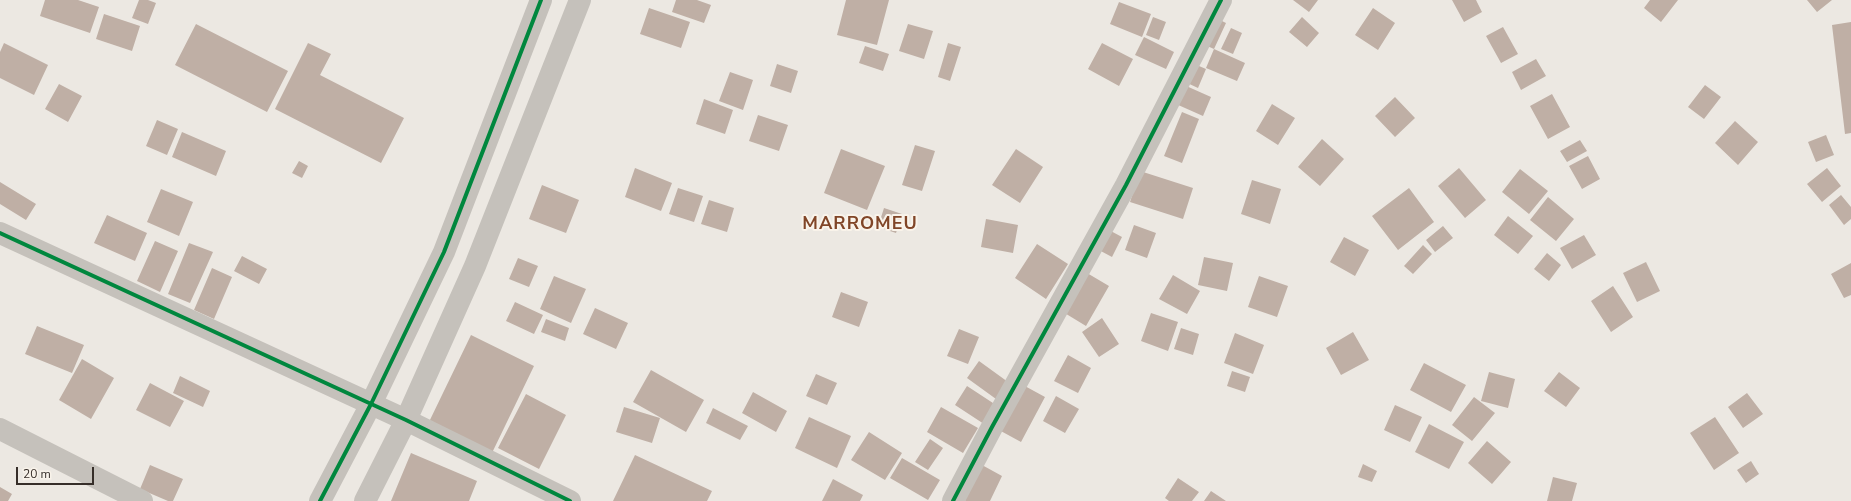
<!DOCTYPE html>
<style>
body{margin:0}
#map{position:relative;width:1851px;height:501px;overflow:hidden;background:#ece8e2;font-family:"Nunito Sans",sans-serif}
canvas{display:block}
.scale{position:absolute;left:16px;top:467px;width:78px;height:18px;box-sizing:border-box;border:2px solid #362e29;border-top:0;padding-left:5px;font-size:12px;line-height:14px;white-space:nowrap;color:#362e29;-webkit-text-stroke:3px #f9f3ea;paint-order:stroke}
</style>
<div id="map">
<canvas width="1851" height="501"></canvas>
<div class="scale">20 m</div>
</div>
<script>
const context = document.querySelector('canvas').getContext('2d');
context.lineJoin = 'round';
function fillPath(path, color) { context.fillStyle = color; context.fill(path, 'evenodd'); }
const toPath = rows => new Path2D(rows.map(r => 'M' + r).join(''));
function trace(path, color, width, dash) { context.strokeStyle = color; context.lineWidth = width; context.lineCap = dash ? 'butt' : 'round'; context.setLineDash(dash || []); context.stroke(path); }
function label(font, color, halo, rows, align = 'center') {
  context.font = font + ' "Nunito Sans",sans-serif'; context.lineWidth = 4; context.setLineDash([]); context.textBaseline = 'middle'; context.strokeStyle = halo; context.fillStyle = color; for (const [text, x, y, turn = 0] of rows) {
    context.save(); context.translate(x, y); context.rotate((+turn || 0) * Math.PI / 180); context.textAlign = isNaN(turn) ? turn : align; if (halo) context.strokeText(text, 0, 0); context.fillText(text, 0, 0); context.restore();
  }
}
fillPath(toPath([
 [45,0,78,0,99,7,90,33,40,16],
 [139,0,148,0,156,3,148,24,132,18],
 [676,0,697,0,711,5,704,23,672,12],
 [846,0,889,0,877,45,837,35],
 [1293,0,1318,0,1309,12],
 [1452,0,1476,0,1482,12,1464,22],
 [1650,0,1678,0,1661,22,1644,8],
 [1807,0,1832,0,1817,12],
 [1119,2,1151,14,1142,37,1110,24],
 [649,8,690,22,681,48,640,34],
 [1373,8,1395,23,1378,50,1355,35],
 [104,14,140,26,132,51,96,39],
 [1153,17,1166,22,1159,40,1146,35],
 [1302,17,1319,33,1307,47,1289,32],
 [1216,18,1226,23,1214,49,1245,63,1237,81,1206,68,1214,49,1205,45],
 [1851,22,1851,133,1845,134,1832,25],
 [196,24,288,71,267,112,175,65],
 [908,24,933,31,924,59,899,51],
 [1503,27,1518,54,1501,63,1486,36],
 [1231,28,1242,33,1233,54,1221,49],
 [1144,37,1174,52,1166,69,1135,55],
 [4,43,48,65,34,95,0,78,0,52],
 [308,43,331,54,320,75,404,118,381,163,275,109],
 [948,43,961,47,950,81,938,77],
 [1102,43,1133,59,1119,86,1088,69],
 [865,46,889,54,883,71,859,63],
 [1536,59,1546,76,1521,90,1512,72],
 [1192,63,1206,69,1198,88,1183,81],
 [777,64,798,71,791,93,770,86],
 [730,72,753,80,743,110,719,101],
 [59,84,82,96,68,122,45,109],
 [1184,85,1211,97,1203,116,1176,104],
 [1705,85,1721,97,1704,119,1688,107],
 [1552,94,1570,127,1548,139,1530,106],
 [1395,97,1415,118,1395,137,1375,116],
 [704,99,733,110,725,134,696,124],
 [1272,104,1295,118,1278,145,1256,131],
 [1182,112,1199,119,1182,163,1164,156],
 [758,115,788,125,779,151,749,141],
 [157,120,178,129,167,155,146,146],
 [1735,121,1758,142,1738,165,1715,143],
 [182,132,226,151,216,176,172,157],
 [1826,135,1834,155,1816,162,1808,142],
 [1322,139,1344,159,1320,186,1298,167],
 [1580,140,1587,151,1567,162,1560,151],
 [915,145,935,151,922,191,902,185],
 [841,149,885,166,867,210,824,193],
 [1016,149,1043,167,1020,203,992,185],
 [1588,156,1600,179,1582,189,1569,166],
 [299,161,308,166,302,178,292,173],
 [635,168,672,183,661,211,625,197],
 [1459,168,1486,200,1465,218,1438,186],
 [1827,168,1841,186,1822,202,1807,184],
 [1520,169,1548,191,1529,214,1502,192],
 [1140,171,1193,188,1183,219,1130,202],
 [1252,180,1281,189,1270,224,1241,214],
 [0,182,36,204,26,220,0,204],
 [542,185,579,200,566,233,529,219],
 [678,188,703,196,694,222,669,214],
 [1409,188,1434,222,1398,250,1372,216],
 [161,189,193,202,179,236,147,222],
 [1841,195,1851,207,1851,219,1844,225,1829,205],
 [1548,197,1574,219,1556,241,1530,220],
 [709,200,734,208,727,232,701,224],
 [884,208,902,214,896,233,878,227],
 [107,215,147,233,135,261,94,243],
 [1508,216,1533,236,1518,254,1494,235],
 [986,219,1018,225,1013,253,981,247],
 [1134,225,1156,233,1147,258,1125,250],
 [1443,226,1453,238,1435,252,1426,240],
 [1107,229,1122,237,1112,257,1097,249],
 [1584,235,1596,255,1572,269,1560,248],
 [1344,237,1369,250,1355,276,1330,262],
 [155,241,178,251,160,292,137,281],
 [189,243,213,252,190,303,168,294],
 [1037,244,1068,264,1046,299,1015,278],
 [1423,245,1432,254,1413,274,1404,266],
 [1547,253,1561,265,1549,281,1534,269],
 [242,256,267,269,259,284,234,271],
 [1204,257,1233,263,1227,291,1198,285],
 [518,258,538,266,529,287,509,279],
 [1646,262,1660,291,1637,302,1623,273],
 [1851,263,1851,295,1844,298,1831,274],
 [212,268,232,277,214,319,194,310],
 [1087,273,1109,286,1086,326,1063,312],
 [1173,275,1200,291,1187,314,1159,299],
 [554,276,586,289,571,323,540,309],
 [1259,276,1288,286,1277,317,1248,307],
 [1613,286,1633,317,1611,332,1591,301],
 [841,292,868,302,859,327,832,317],
 [515,302,543,315,534,334,506,321],
 [595,308,628,323,616,349,583,334],
 [1151,313,1178,322,1168,351,1141,341],
 [1102,318,1119,344,1099,357,1082,332],
 [546,319,569,328,565,341,541,332],
 [37,326,84,345,72,373,25,354],
 [1181,328,1199,334,1193,355,1174,349],
 [959,329,979,337,968,364,947,356],
 [1353,332,1369,360,1341,375,1326,348],
 [1235,333,1264,345,1253,374,1224,363],
 [471,335,534,366,491,455,428,424],
 [1068,355,1091,368,1078,393,1054,381],
 [82,359,114,378,91,419,59,400],
 [979,361,1008,382,996,399,967,378],
 [1424,363,1466,385,1451,412,1410,390],
 [651,370,704,400,686,432,633,402],
 [1232,371,1250,377,1245,392,1227,386],
 [1489,372,1515,379,1508,408,1481,401],
 [1559,372,1580,388,1566,407,1544,391],
 [816,374,837,383,827,405,806,396],
 [180,376,210,391,203,407,173,393],
 [150,383,184,401,170,427,136,410],
 [1023,385,1045,397,1021,442,999,430],
 [967,386,996,405,984,424,955,405],
 [753,392,787,411,776,432,742,413],
 [1747,393,1763,414,1743,428,1728,407],
 [526,394,566,415,539,469,498,448],
 [1056,396,1079,409,1065,433,1043,421],
 [1474,397,1495,413,1472,441,1452,425],
 [1395,405,1422,417,1410,442,1384,430],
 [624,407,660,418,652,443,616,432],
 [941,407,978,428,963,453,927,432],
 [713,408,748,426,740,440,706,423],
 [809,417,851,436,837,468,795,448],
 [1715,417,1739,453,1714,470,1690,433],
 [1429,424,1464,442,1449,469,1415,452],
 [869,432,902,453,885,480,851,460],
 [930,439,943,448,928,470,915,462],
 [1487,441,1511,462,1492,484,1468,463],
 [411,453,477,481,469,501,391,501],
 [635,455,712,491,707,501,613,501],
 [902,458,940,480,928,500,890,478],
 [1751,461,1759,474,1746,483,1737,470],
 [1363,464,1377,471,1372,482,1358,477],
 [150,465,183,479,173,501,168,501,140,489],
 [982,465,1002,476,990,501,966,501,964,500],
 [1553,477,1577,483,1572,501,1547,501],
 [1178,478,1199,492,1192,501,1169,501,1165,498],
 [833,479,863,495,860,501,822,501],
 [0,487,12,494,8,501,0,501],
 [1211,491,1226,501,1204,501]
]), '#bfafa5');
trace(toPath([
 [0,233,406,420,570,501],
 [0,429,142,501],
 [320,501,371,404,444,252,541,0],
 [365,501,406,420,475,266,580,0],
 [953,501,992,427,1126,185,1221,0]
]), '#c5c1bb', 22);
trace(toPath([
 [0,233,406,420,570,501],
 [320,501,371,404,444,252,541,0],
 [953,501,992,427,1126,185,1221,0]
]), '#00873e', 4);
context.letterSpacing = '1px';
label('bold 18px', '#804527', '#f9f3ea', [
 ["MARROMEU",860,225]
]);
context.letterSpacing = '0px';
</script>
